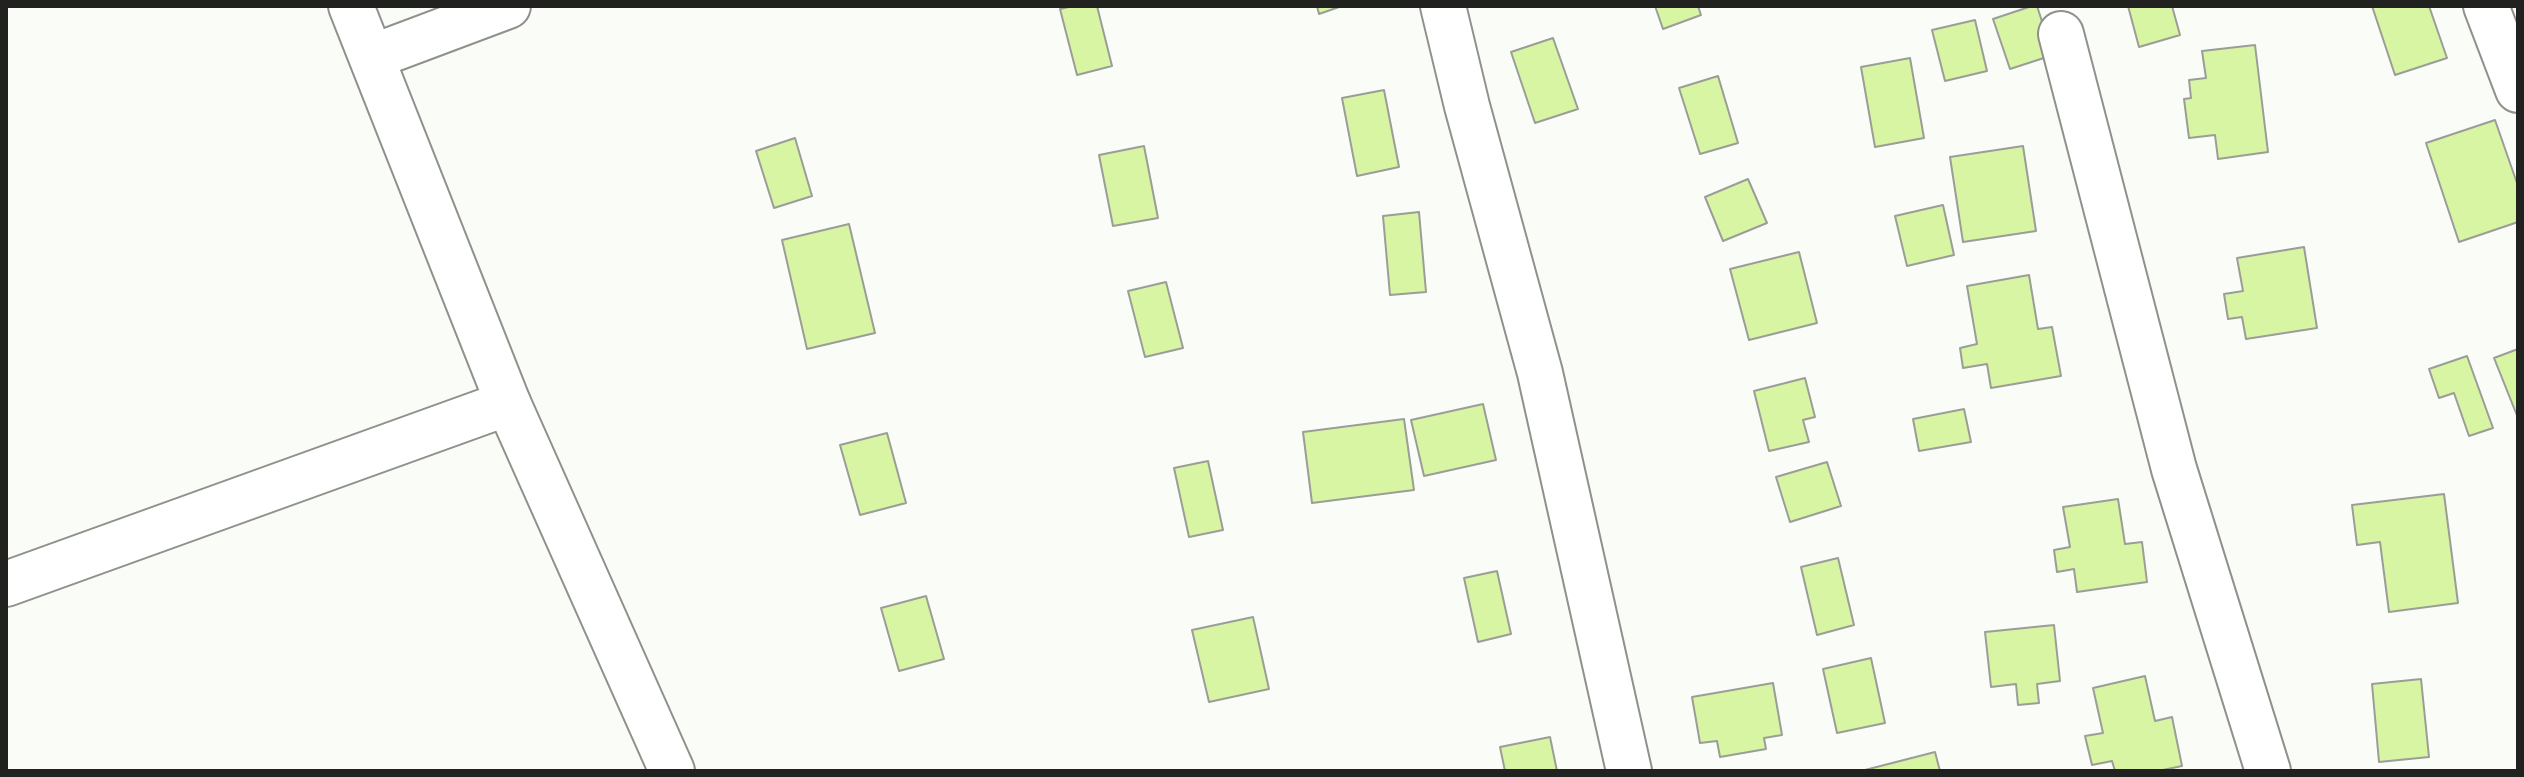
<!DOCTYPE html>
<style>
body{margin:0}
#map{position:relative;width:2524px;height:777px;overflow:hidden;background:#fafdf7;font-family:Bitter,serif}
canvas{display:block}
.frame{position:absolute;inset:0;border:8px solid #212220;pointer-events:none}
</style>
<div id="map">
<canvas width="2524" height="777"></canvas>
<div class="frame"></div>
</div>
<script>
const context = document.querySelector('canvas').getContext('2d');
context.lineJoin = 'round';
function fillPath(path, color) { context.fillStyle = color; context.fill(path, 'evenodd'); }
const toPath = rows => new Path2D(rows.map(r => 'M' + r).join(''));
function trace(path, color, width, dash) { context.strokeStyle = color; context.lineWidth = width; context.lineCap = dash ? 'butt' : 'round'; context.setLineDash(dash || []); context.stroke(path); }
const building = toPath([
 [1073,6,1097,6,1112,66,1077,75,1060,9,1073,6],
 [1317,6,1342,6,1319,14,1317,6],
 [1655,6,1698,6,1701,15,1663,29,1655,6],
 [2032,6,2037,6,2053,55,2010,69,1993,19,2032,6],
 [2128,6,2172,6,2180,35,2139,47,2128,6],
 [2372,6,2429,6,2447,58,2395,75,2372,6],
 [1975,20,1987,71,1945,81,1932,30,1975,20],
 [1553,38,1578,109,1535,123,1511,52,1553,38],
 [2255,45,2268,152,2218,159,2215,135,2189,138,2184,99,2191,98,2189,80,2206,78,2202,51,2255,45],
 [1910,58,1924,138,1875,147,1861,67,1910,58],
 [1718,76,1738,143,1700,154,1679,88,1718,76],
 [1384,90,1399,167,1357,176,1342,98,1384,90],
 [2495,120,2518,186,2518,222,2459,242,2426,143,2495,120],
 [795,138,812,196,774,208,756,151,795,138],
 [1144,146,1158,218,1113,226,1099,155,1144,146],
 [2023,146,2036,231,1963,242,1950,157,2023,146],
 [1748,179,1767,223,1723,241,1705,197,1748,179],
 [1943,205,1954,255,1907,266,1895,216,1943,205],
 [1419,212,1426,292,1390,295,1383,216,1419,212],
 [849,224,875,333,807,349,782,240,849,224],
 [2304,247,2317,328,2246,339,2242,317,2228,319,2224,294,2243,291,2237,258,2304,247],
 [1799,252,1817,323,1749,340,1730,269,1799,252],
 [2029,275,2038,329,2052,327,2061,376,1991,388,1987,364,1963,368,1960,348,1977,344,1967,286,2029,275],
 [1166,282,1183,348,1145,357,1128,291,1166,282],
 [2518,349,2518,418,2494,358,2518,349],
 [2467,356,2493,428,2469,436,2454,393,2439,398,2429,369,2467,356],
 [1805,378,1815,417,1803,420,1809,442,1769,451,1754,391,1805,378],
 [1483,404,1496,460,1424,476,1411,420,1483,404],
 [1964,409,1971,442,1919,451,1913,419,1964,409],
 [1404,419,1414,490,1312,503,1303,432,1404,419],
 [887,433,906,503,860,515,840,445,887,433],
 [1208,461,1223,530,1189,537,1174,468,1208,461],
 [1827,462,1841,506,1790,522,1776,477,1827,462],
 [2444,494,2458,603,2389,612,2380,542,2357,545,2352,505,2444,494],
 [2118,499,2125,544,2142,542,2147,582,2077,592,2074,569,2057,572,2054,550,2070,547,2063,507,2118,499],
 [1838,558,1854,625,1817,635,1801,567,1838,558],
 [1497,571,1511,634,1478,642,1464,578,1497,571],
 [926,596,944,659,899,671,881,608,926,596],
 [1253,617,1269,689,1209,702,1192,630,1253,617],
 [2054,625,2060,681,2037,684,2039,703,2018,705,2016,684,1991,687,1985,632,2054,625],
 [1871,658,1885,723,1837,733,1823,669,1871,658],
 [2145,676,2155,721,2172,717,2182,766,2158,771,2115,771,2112,761,2092,765,2085,736,2103,733,2093,688,2145,676],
 [2421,679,2429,757,2379,762,2372,684,2421,679],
 [1773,683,1782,735,1764,738,1766,749,1720,757,1717,741,1700,743,1692,697,1773,683],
 [1550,737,1557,771,1505,771,1500,747,1550,737],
 [1935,752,1940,771,1861,771,1935,752]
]);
fillPath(building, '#d8f5a4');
trace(building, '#9b9d97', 2);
const street = toPath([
 [1443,6,1467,106,1540,373,1629,771],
 [2486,6,2518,90],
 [2061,34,2174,469,2268,771],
 [372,57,508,6],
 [6,584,508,403]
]);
const secondary = toPath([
 [351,6,508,403,672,771]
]);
trace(street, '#8f918b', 48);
trace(secondary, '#8f918b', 48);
trace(street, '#fff', 44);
trace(secondary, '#fff', 44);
</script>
